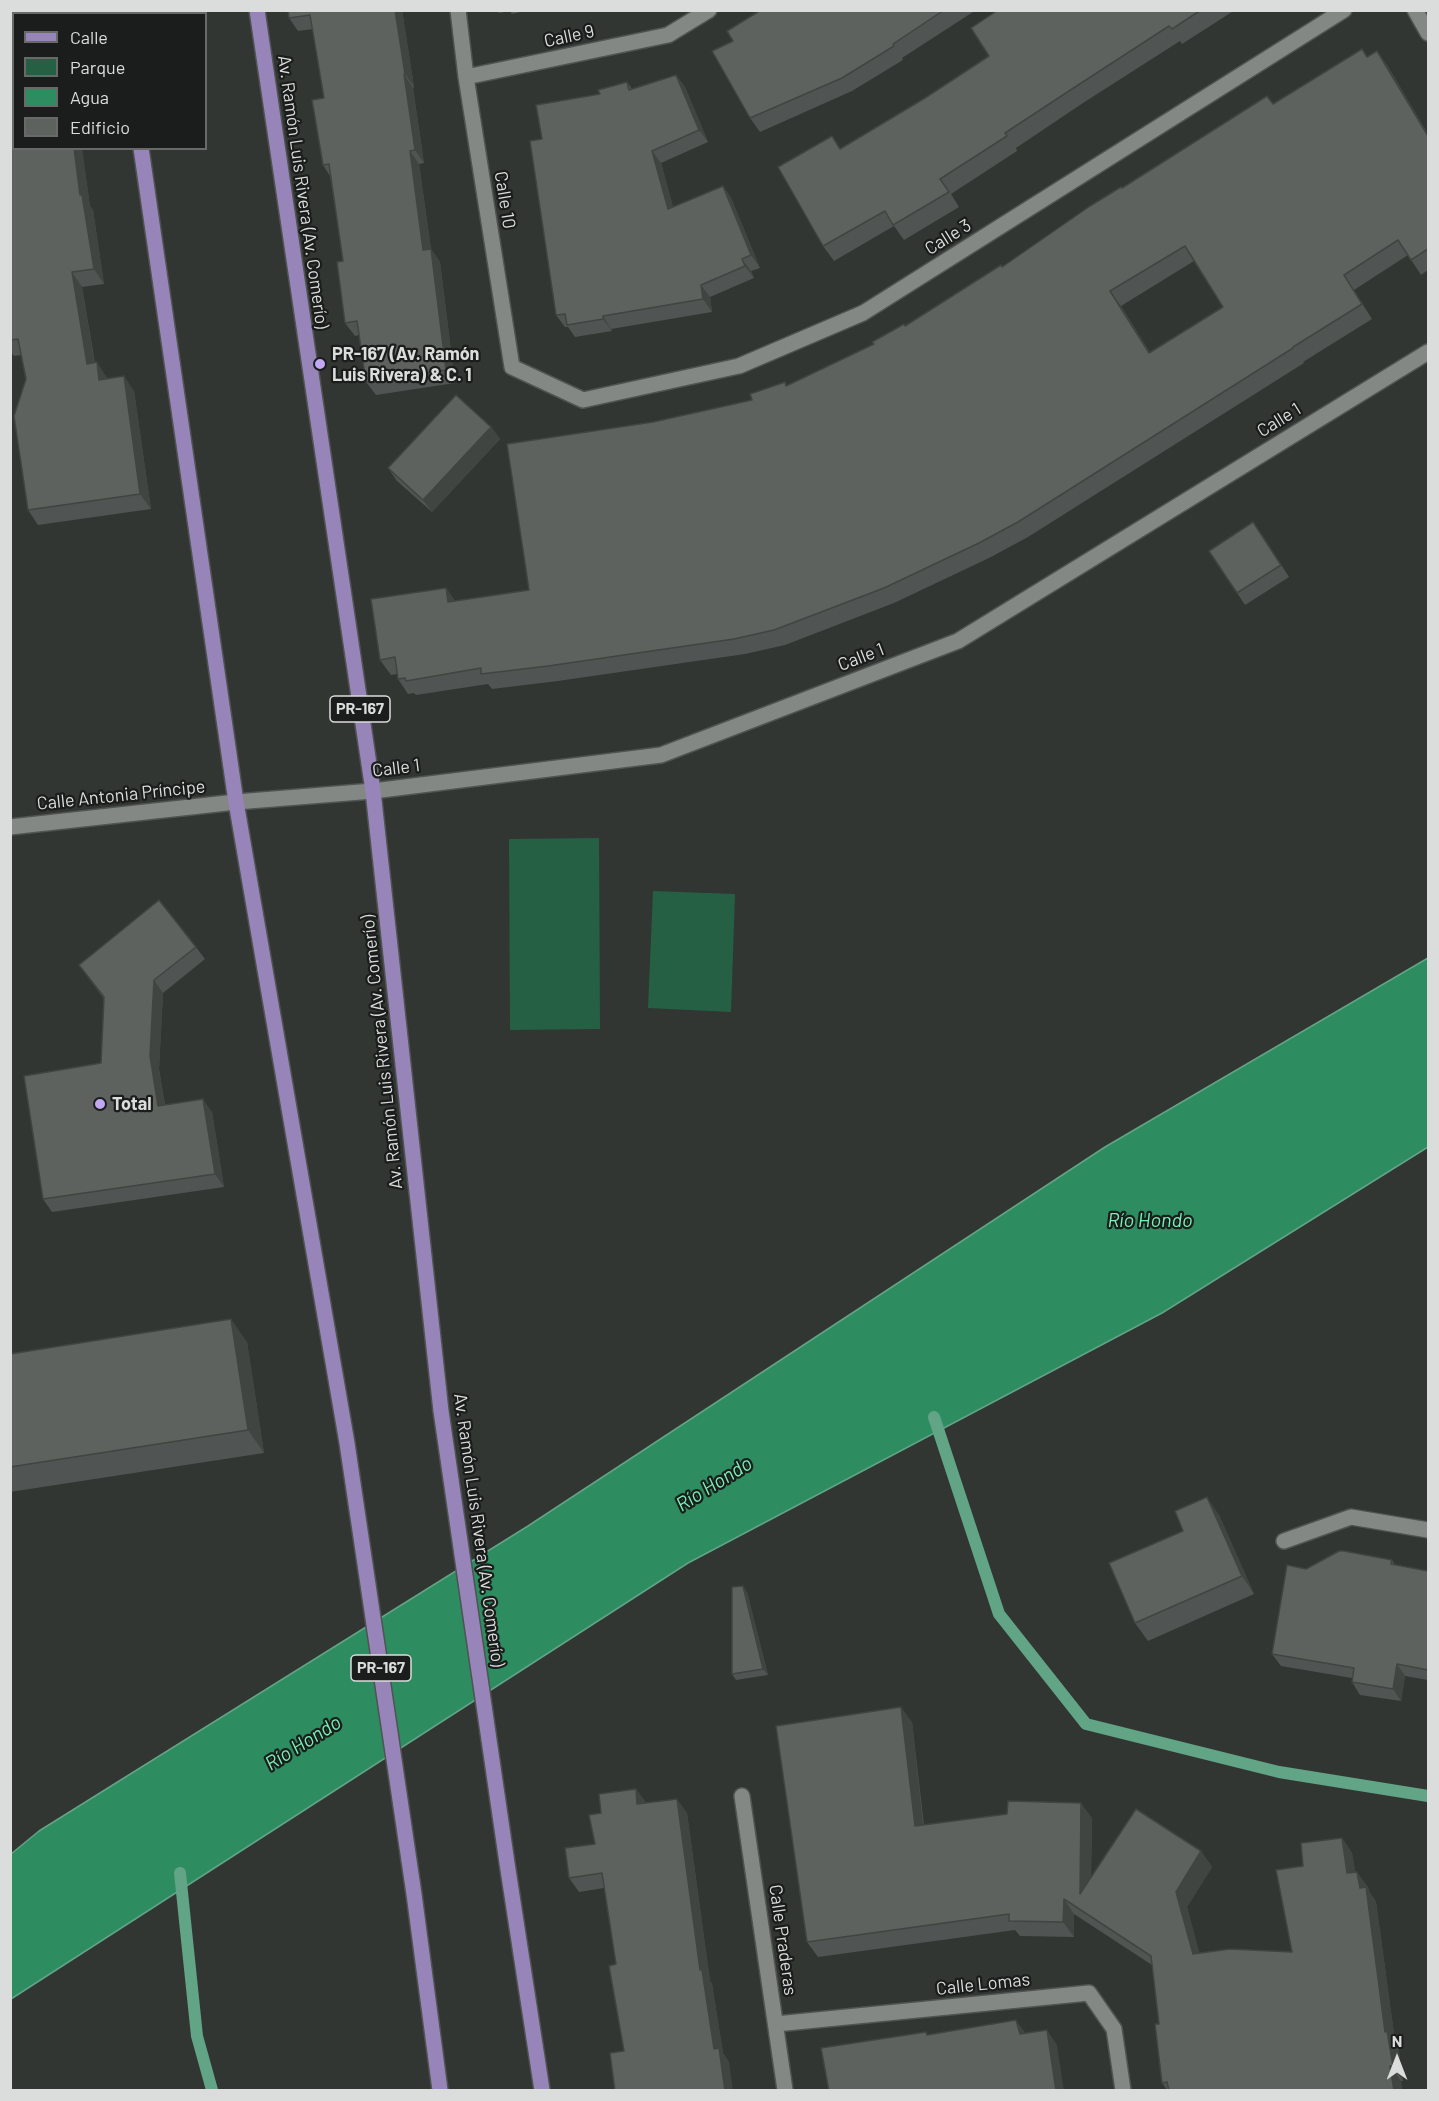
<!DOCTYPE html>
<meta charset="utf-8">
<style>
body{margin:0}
#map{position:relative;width:1439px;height:2101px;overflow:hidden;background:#313633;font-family:Barlow,sans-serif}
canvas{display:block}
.frame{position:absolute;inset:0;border:12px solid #dadddc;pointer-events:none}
.legend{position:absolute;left:12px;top:12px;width:195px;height:138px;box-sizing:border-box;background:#1a1d1b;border:2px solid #676a68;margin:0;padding:8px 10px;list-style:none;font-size:18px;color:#dadddc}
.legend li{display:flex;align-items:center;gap:12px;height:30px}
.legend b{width:30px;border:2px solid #676a68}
.north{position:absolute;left:1367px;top:2029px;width:60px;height:60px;-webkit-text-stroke:4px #1a1d1b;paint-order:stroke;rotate:0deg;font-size:16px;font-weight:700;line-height:24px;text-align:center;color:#dadddc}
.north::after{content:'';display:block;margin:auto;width:21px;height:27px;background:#dadddc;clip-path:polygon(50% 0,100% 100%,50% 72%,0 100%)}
</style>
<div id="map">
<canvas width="1439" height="2101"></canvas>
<div class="frame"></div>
<ul class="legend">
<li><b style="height:8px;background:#9785ba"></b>Calle</li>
<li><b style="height:16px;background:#256044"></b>Parque</li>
<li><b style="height:16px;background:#2e8c61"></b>Agua</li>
<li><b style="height:16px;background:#5d625f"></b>Edificio</li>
</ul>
<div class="north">N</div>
</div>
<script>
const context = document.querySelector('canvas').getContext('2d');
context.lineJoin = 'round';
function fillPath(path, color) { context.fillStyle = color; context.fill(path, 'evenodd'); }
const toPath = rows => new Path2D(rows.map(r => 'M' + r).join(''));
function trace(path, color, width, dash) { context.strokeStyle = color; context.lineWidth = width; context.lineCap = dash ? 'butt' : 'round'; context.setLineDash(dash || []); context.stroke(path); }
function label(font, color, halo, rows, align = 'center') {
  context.font = font + ' Barlow,sans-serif'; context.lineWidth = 4.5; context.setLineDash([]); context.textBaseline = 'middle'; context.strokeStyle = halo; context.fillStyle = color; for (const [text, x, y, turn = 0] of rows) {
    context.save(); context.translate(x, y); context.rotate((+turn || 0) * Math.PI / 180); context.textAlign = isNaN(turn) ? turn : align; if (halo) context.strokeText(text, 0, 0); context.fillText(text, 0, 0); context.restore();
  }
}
fillPath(toPath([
 [599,838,600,1029,510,1030,509,839],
 [653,891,735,894,731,1012,648,1008]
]), '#256044');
const water = toPath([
 [1428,958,1428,1147,1162,1313,688,1563,11,1999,11,1854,39,1831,528,1526,1105,1147,1428,958]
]);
fillPath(water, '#2e8c61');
trace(water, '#62a486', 1.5);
trace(toPath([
 [934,1417,999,1614,1086,1724,1279,1772,1428,1796],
 [180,1873,197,2036,212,2090]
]), '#62a486', 12);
const street = toPath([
 [458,10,466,77,512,367,583,400,739,366,863,313,1344,10],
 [1415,10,1428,33],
 [466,77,668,35,709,10],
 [10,827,236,802,373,791,661,755,958,641,1428,352],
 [1284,1541,1351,1517,1428,1530],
 [742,1796,785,2090],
 [776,2024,1089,1993,1114,2029,1123,2090]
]);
const primary = toPath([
 [120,10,121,14],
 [257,10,373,791,441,1411,507,1863,542,2090],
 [141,148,236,802,347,1443,414,1894,440,2090]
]);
trace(street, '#4f5351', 18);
trace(primary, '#4f5351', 18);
trace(street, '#838885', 15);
trace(primary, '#9785ba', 15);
fillPath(toPath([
 [10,10,62,10,90,206,93,210,104,284,82,287,95,363,108,379,134,391,151,509,38,525,28,510,26,379,21,355,14,356,10,351],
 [288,10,402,10,414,87,413,88,424,163,419,164,431,249,440,262,455,383,376,395,366,382,359,335,355,336,345,323,343,261,330,176,323,165,324,98,313,29,298,31,289,18],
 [497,10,529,10,512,14,510,11,499,13],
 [761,10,972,10,973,12,902,58,903,60,852,91,760,132,750,118,733,41],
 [998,10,1235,10,1182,44,1180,41,1083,103,1016,148,1017,151,951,194,959,207,904,240,894,226,834,261,823,246,841,148,925,98,989,56],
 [1367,57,1387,65,1428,134,1428,270,1421,275,1408,255,1354,290,1372,319,1303,362,1304,363,1028,537,989,558,894,603,785,645,745,654,558,681,492,689,488,684,416,695,414,693,408,694,398,679,397,674,391,675,380,660,446,588,455,601,529,590,653,422,752,400,788,385,874,344,1003,267,1122,188,1273,104],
 [1194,261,1223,307,1150,353,1121,306],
 [676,75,685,87,708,142,661,163,673,207,723,186,731,198,760,268,751,271,754,278,710,297,712,312,611,329,612,331,575,337,568,327,565,327,556,315,542,139,600,94,627,82,632,89],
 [491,427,500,439,432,512,397,481,388,468],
 [1262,535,1289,577,1245,605,1237,593],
 [196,947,205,959,163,993,159,1069,165,1105,212,1112,224,1187,52,1212,43,1199,101,1063,104,999,79,965],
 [247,1342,264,1453,10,1492,10,1354],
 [1219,1515,1254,1594,1148,1641,1135,1623,1183,1531],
 [1392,1560,1395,1565,1428,1571,1428,1680,1405,1676,1401,1701,1360,1695,1352,1682,1352,1678,1281,1666,1272,1654,1306,1569],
 [747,1592,768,1675,736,1680,732,1674],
 [912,1722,924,1825,1092,1818,1091,1877,1201,1851,1212,1867,1187,1907,1199,1953,1292,1952,1303,1866,1342,1838,1352,1853,1355,1872,1368,1887,1369,1891,1376,1902,1395,2041,1398,2046,1403,2081,1401,2081,1402,2091,1168,2091,1162,2083,1159,2024,1152,1965,1074,1914,1074,1937,1020,1936,1015,1930,818,1957,807,1942],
 [636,1789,646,1803,687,1813,710,1981,712,1984,723,2053,729,2062,624,2051,616,1964,604,1888,579,1892,569,1878,595,1844,601,1813]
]), '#505452');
fillPath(toPath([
 [54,10,62,10,63,14,54,14],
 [395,10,402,10,414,87,405,74],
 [1377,51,1387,65,1428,134,1428,136],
 [404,74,413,88,424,163,415,150],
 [676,75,685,87,708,142,699,130],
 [74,148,82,148,90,206,93,210,104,284,94,269,80,195],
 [410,151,419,164,433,263,423,250],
 [652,151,661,163,677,221,668,209],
 [723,186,731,198,760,268,751,255],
 [431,249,440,262,455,383,446,370],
 [742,259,751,271,754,278,745,266],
 [72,272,82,287,97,379,87,364],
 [1344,275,1354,290,1372,319,1362,304],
 [701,285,710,297,712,312,703,299],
 [1110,291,1121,306,1160,368,1149,353],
 [603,316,611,329,612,331,603,319],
 [97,362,107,378,110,395,99,380],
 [124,376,134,391,151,509,140,494],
 [491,427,500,439,432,512,423,500],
 [446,588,456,603,448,602],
 [154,980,163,993,159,1069,167,1119,158,1106,150,1056],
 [203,1099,212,1112,224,1187,215,1174],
 [231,1319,247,1342,264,1453,248,1430],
 [1207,1497,1219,1515,1254,1594,1242,1576],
 [743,1586,747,1592,768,1675,763,1669],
 [1397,1664,1405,1676,1401,1701,1393,1689],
 [901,1707,912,1722,925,1842,915,1826],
 [636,1789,646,1803,637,1804],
 [677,1799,687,1813,710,1981,712,1984,723,2053,729,2062,733,2091,725,2091,714,2049,700,1970],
 [1081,1803,1092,1818,1090,1909,1080,1894],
 [1342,1838,1352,1853,1358,1888,1347,1873],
 [1201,1851,1212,1867,1187,1907,1204,1969,1193,1954,1176,1892],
 [1357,1872,1368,1887,1369,1891,1376,1902,1395,2041,1398,2046,1403,2081,1393,2066,1385,2032],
 [1064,1899,1074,1914,1074,1937,1063,1922],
 [1016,2020,1026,2034,1020,2034],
 [1047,2030,1057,2045,1064,2091,1056,2091],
 [1390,2066,1401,2081,1402,2091,1394,2091]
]), '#414542');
const building = toPath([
 [10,10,54,10,54,14,14,14,14,148,74,148,80,195,82,195,94,269,72,272,87,364,97,362,99,380,124,376,140,494,28,510,14,416,26,379,18,339,10,340,10,10],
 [288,10,395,10,405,74,404,74,415,150,410,151,423,250,431,249,446,370,366,382,357,321,345,323,337,262,343,261,329,164,323,165,312,100,324,98,310,15,289,18,288,10],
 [761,10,944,10,893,44,894,46,842,78,750,118,712,51,733,41,727,31,761,10],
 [998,10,1201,10,1172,29,1169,26,1072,89,1005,133,1007,136,940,179,949,192,893,225,885,211,823,246,778,167,832,136,840,149,925,98,989,56,971,28,998,10],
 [1362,49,1367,57,1377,51,1428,136,1428,249,1411,260,1398,240,1344,275,1362,304,1293,347,1293,348,1018,522,979,543,884,588,774,630,734,639,548,666,481,674,481,668,406,681,405,678,398,679,395,657,380,660,371,599,446,588,448,602,529,590,507,444,653,422,752,400,750,394,785,382,786,386,874,344,872,342,904,324,905,326,1001,265,1002,267,1090,206,1121,187,1122,188,1267,96,1273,104,1362,49],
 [1185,246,1223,307,1149,353,1110,291,1185,246],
 [676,75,699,130,652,151,668,209,723,186,751,255,742,259,745,266,701,285,703,299,603,316,603,319,567,325,565,314,556,315,530,141,542,139,536,105,600,94,598,90,627,82,629,90,676,75],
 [456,395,491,427,423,500,388,468,456,395],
 [1253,522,1281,565,1237,593,1209,551,1253,522],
 [159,900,196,947,154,980,150,1056,158,1106,203,1099,215,1174,43,1199,24,1076,101,1063,104,997,79,965,159,900],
 [231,1319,248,1430,10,1467,10,1354,231,1319],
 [1207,1497,1242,1576,1135,1623,1109,1563,1183,1531,1175,1511,1207,1497],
 [1339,1551,1344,1551,1392,1560,1391,1564,1428,1571,1428,1670,1397,1664,1393,1689,1352,1682,1354,1668,1272,1654,1287,1565,1306,1569,1339,1551],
 [743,1586,763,1669,732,1674,732,1587,743,1586],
 [901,1707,915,1826,1007,1814,1008,1801,1081,1803,1080,1894,1136,1809,1201,1851,1176,1892,1193,1954,1230,1949,1292,1952,1276,1870,1303,1866,1301,1843,1342,1838,1347,1873,1357,1872,1360,1888,1366,1887,1385,2032,1387,2031,1393,2066,1390,2066,1394,2091,1169,2091,1167,2082,1162,2083,1155,2024,1159,2024,1151,1956,1064,1899,1063,1922,1009,1921,1009,1914,807,1942,776,1726,901,1707],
 [636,1789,637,1804,677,1799,700,1970,702,1970,714,2049,719,2048,725,2091,615,2091,610,2053,624,2051,609,1966,616,1964,602,1873,569,1878,565,1848,595,1844,589,1815,601,1813,599,1794,636,1789],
 [1016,2020,1020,2034,1047,2030,1056,2091,829,2091,821,2048,926,2032,927,2035,1016,2020]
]);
fillPath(building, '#5d625f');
trace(building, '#414542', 1.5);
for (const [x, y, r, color] of [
 [320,364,6,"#c2a7f2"],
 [100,1104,6,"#c2a7f2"]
]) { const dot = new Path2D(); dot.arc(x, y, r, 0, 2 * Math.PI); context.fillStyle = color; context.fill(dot); trace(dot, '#1a1d1b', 2); }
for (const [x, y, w] of [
 [360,709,60],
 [381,1668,60]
]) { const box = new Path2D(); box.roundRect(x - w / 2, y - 13, w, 26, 4.5); context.fillStyle = '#1a1d1b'; context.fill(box); trace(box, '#dadddc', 1.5); }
label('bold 16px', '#dadddc', null, [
 ["PR-167",360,709],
 ["PR-167",381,1668]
]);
label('18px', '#dadddc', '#1a1d1b', [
 ["Calle 9",569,36,-12],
 ["Av. Ramón Luis Rivera (Av. Comerío)",303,192,82],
 ["Calle 10",505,200,81],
 ["Calle 3",948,237,-32],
 ["Calle 1",1279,420,-32],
 ["Calle 1",861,657,-21],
 ["Calle 1",396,768,-7],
 ["Calle Antonia Príncipe",121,795,-6],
 ["Av. Ramón Luis Rivera (Av. Comerío)",382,1052,-96],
 ["Av. Ramón Luis Rivera (Av. Comerío)",479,1530,82],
 ["Calle Praderas",783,1940,82],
 ["Calle Lomas",983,1984,-6]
]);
label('bold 18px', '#dadddc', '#1a1d1b', [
 ["PR-167 (Av. Ramón",332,354],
 ["Luis Rivera) & C. 1",332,375],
 ["Total",112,1104]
], 'left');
label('italic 20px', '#78f2b5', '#1a1d1b', [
 ["Río Hondo",1150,1220],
 ["Río Hondo",714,1484,-32],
 ["Río Hondo",303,1743,-32]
]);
</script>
